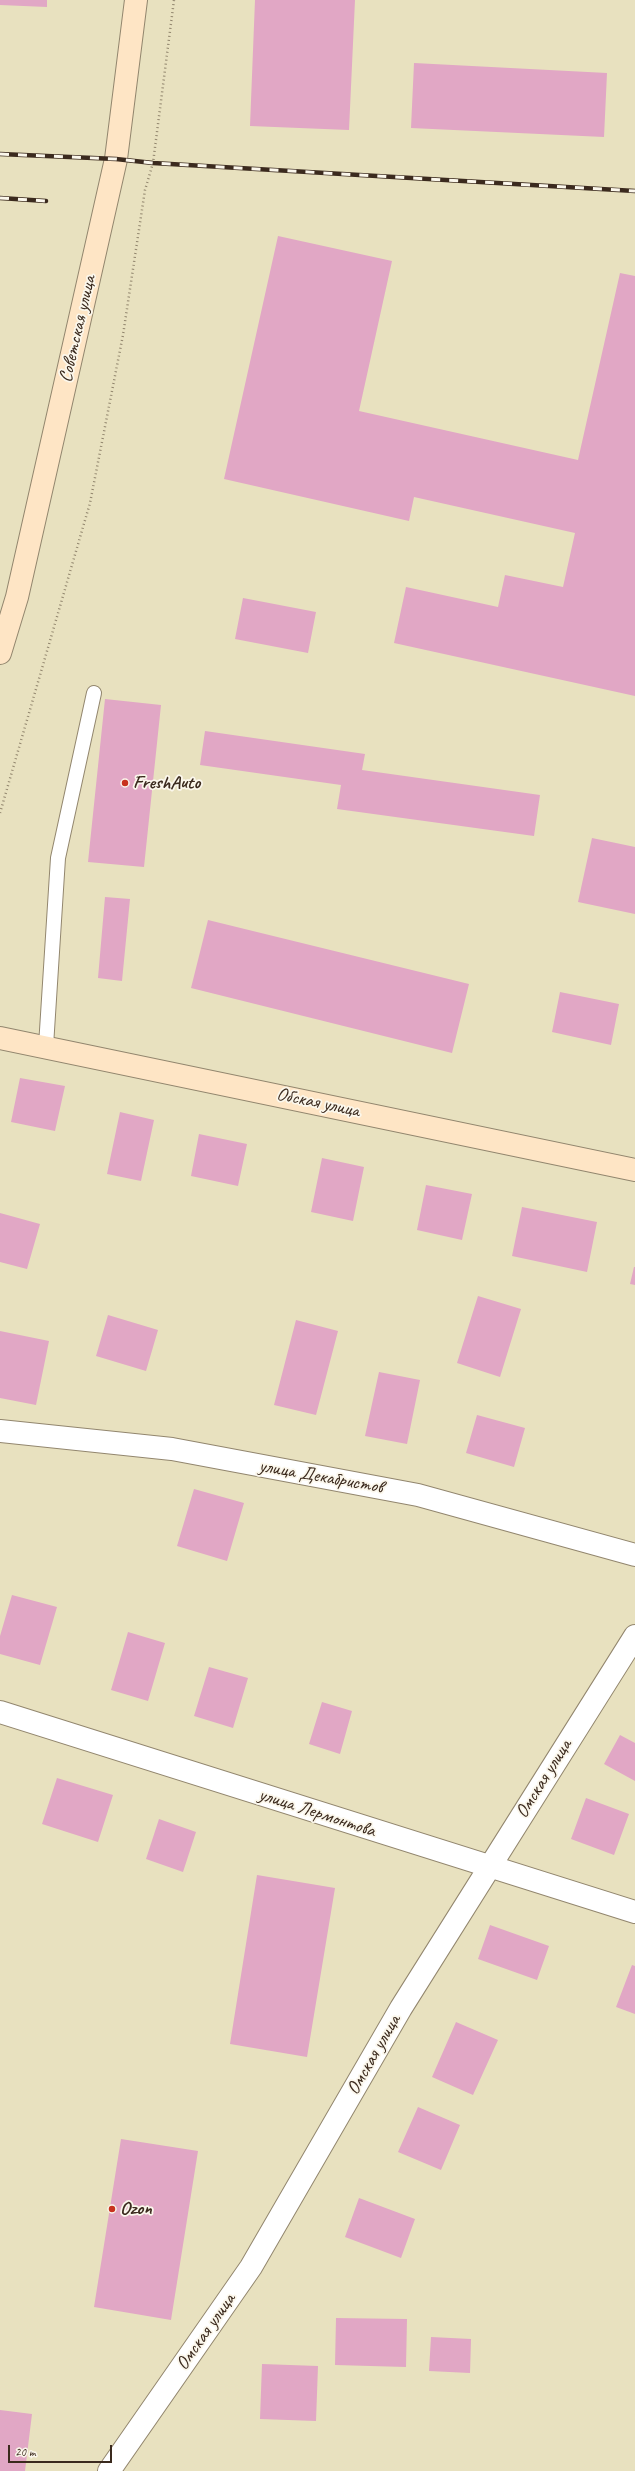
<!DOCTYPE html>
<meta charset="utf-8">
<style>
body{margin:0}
#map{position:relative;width:635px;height:2471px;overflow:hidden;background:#e8e1bf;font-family:Caveat,sans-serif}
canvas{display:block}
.scale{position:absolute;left:8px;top:2445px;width:104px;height:18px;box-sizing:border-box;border:2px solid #3b2a1e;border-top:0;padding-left:5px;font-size:12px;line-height:14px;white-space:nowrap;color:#3b2a1e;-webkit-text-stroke:3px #fbf7ec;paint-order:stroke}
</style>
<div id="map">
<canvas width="635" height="2471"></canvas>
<div class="scale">20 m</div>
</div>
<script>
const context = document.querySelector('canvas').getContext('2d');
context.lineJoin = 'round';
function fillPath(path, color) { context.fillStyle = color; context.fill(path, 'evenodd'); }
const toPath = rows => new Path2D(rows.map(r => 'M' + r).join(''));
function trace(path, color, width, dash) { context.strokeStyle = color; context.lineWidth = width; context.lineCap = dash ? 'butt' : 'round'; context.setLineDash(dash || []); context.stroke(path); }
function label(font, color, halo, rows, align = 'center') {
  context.font = font + ' Caveat,sans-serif'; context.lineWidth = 3.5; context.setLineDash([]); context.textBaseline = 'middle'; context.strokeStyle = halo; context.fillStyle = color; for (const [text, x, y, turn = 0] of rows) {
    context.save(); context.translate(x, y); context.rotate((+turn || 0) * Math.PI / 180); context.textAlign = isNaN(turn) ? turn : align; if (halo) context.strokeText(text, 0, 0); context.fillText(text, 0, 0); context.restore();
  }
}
fillPath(toPath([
 [0,0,47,0,47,7,0,5],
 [255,0,355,0,349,130,250,126],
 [414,63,607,73,604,137,411,128],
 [278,236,392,261,359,411,578,460,620,273,635,276,635,696,394,643,406,587,498,607,505,575,563,587,575,533,414,497,409,521,224,479],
 [243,598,316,612,308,653,235,639],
 [105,699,161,705,144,867,88,862],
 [205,731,365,754,362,770,540,795,534,836,337,809,341,785,200,765],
 [592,838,635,847,635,914,578,902],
 [105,897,130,899,122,981,98,978],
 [208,920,469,984,452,1053,191,988],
 [560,992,619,1004,611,1045,552,1032],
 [20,1078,65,1086,55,1131,11,1122],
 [120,1112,154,1120,141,1181,107,1174],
 [199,1134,247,1144,238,1186,191,1176],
 [322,1158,364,1167,353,1221,311,1212],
 [426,1185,472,1194,462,1240,417,1230],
 [522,1207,597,1222,587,1272,512,1256],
 [0,1213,40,1224,27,1269,0,1262],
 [634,1267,635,1267,635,1285,630,1284],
 [478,1296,521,1309,500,1377,457,1363],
 [108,1315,158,1330,146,1371,96,1356],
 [296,1320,338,1331,316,1415,274,1405],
 [0,1331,49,1341,36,1405,0,1398],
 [379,1372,420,1380,407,1444,365,1436],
 [477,1415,525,1428,514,1467,466,1453],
 [194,1489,244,1503,227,1561,177,1546],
 [12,1595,57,1607,40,1665,0,1654,0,1636],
 [128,1632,165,1643,148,1701,111,1690],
 [209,1667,248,1678,233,1728,194,1716],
 [322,1702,352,1711,340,1754,309,1744],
 [620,1735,635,1743,635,1781,604,1764],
 [57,1778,113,1795,98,1842,42,1824],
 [586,1798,629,1814,614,1855,571,1839],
 [159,1819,196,1832,183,1872,146,1859],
 [257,1875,335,1888,307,2057,230,2044],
 [490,1925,549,1946,537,1980,478,1959],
 [632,1965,635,1966,635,2014,616,2007],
 [456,2022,498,2040,473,2095,432,2077],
 [418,2107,460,2125,441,2170,398,2152],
 [121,2139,198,2151,171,2320,94,2307],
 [359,2198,415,2219,401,2258,345,2237],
 [336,2318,407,2319,406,2367,335,2365],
 [431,2337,471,2339,470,2373,429,2371],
 [262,2364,318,2366,316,2421,260,2419],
 [0,2410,32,2414,25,2471,0,2471]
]), '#e1a7c5');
const lane = toPath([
 [46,1046,58,858,94,693]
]);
const street = toPath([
 [0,1431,172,1449,418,1495,635,1555],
 [0,1712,635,1912],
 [109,2471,251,2267,401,2008,635,1636]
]);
const secondary = toPath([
 [0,653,17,597,116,159,136,0],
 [0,1038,635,1170]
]);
trace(lane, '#92866e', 16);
trace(street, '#92866e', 24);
trace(secondary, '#92866e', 24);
trace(toPath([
 [0,813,90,503,123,335,145,190,153,163,174,0]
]), '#92866e', 2.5, [1, 3]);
trace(lane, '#fff', 14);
trace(street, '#fff', 22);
trace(secondary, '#fee5c5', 22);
const rail = toPath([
 [0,154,116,159,153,163,635,191],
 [0,198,46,201]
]);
trace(rail, '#3b2a1e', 4.5);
trace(rail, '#fbf7ec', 3, [9]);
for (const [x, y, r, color] of [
 [125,783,4,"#c8321e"],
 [112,2209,4,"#c8321e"]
]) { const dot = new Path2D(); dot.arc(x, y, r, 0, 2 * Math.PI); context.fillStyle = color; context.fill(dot); trace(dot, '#fbf7ec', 1.5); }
label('19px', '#3b2a1e', '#fbf7ec', [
 ["Советская улица",78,329,-77],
 ["Обская улица",318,1103,12],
 ["улица Декабристов",321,1477,10],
 ["Омская улица",544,1779,-58],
 ["улица Лермонтова",317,1813,18],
 ["Омская улица",374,2055,-60],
 ["Омская улица",206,2332,-55]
]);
label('bold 19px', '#3b2a1e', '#fbf7ec', [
 ["FreshAuto",133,783],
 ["Ozon",120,2209]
], 'left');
</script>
